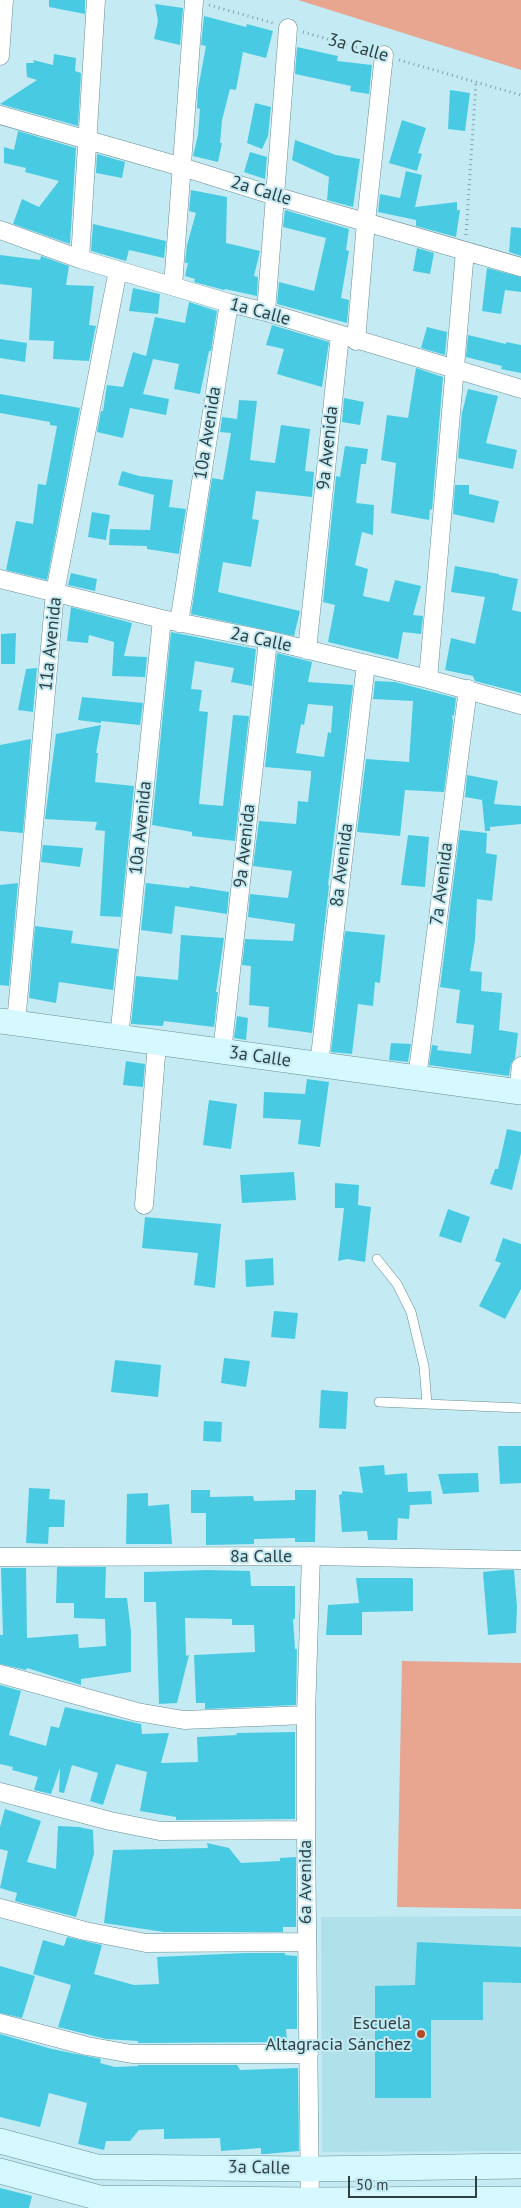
<!DOCTYPE html>
<meta charset="utf-8">
<style>
body{margin:0}
#map{position:relative;width:521px;height:2208px;overflow:hidden;background:#c4ebf3;font-family:"PT Sans",sans-serif}
canvas{display:block}
.scale{position:absolute;left:348px;top:2176px;width:129px;height:22px;box-sizing:border-box;border:2px solid #2f3f42;border-top:0;padding-left:6px;font-size:15px;line-height:18px;white-space:nowrap;color:#2f3f42;-webkit-text-stroke:4px #c4ebf3;paint-order:stroke}
</style>
<div id="map">
<canvas width="521" height="2208"></canvas>
<div class="scale">50 m</div>
</div>
<script>
const context = document.querySelector('canvas').getContext('2d');
context.lineJoin = 'round';
function fillPath(path, color) { context.fillStyle = color; context.fill(path, 'evenodd'); }
const toPath = rows => new Path2D(rows.map(r => 'M' + r).join(''));
function trace(path, color, width, dash) { context.strokeStyle = color; context.lineWidth = width; context.lineCap = dash ? 'butt' : 'round'; context.setLineDash(dash || []); context.stroke(path); }
function label(font, color, halo, rows, align = 'center') {
  context.font = font + ' "PT Sans",sans-serif'; context.lineWidth = 4; context.setLineDash([]); context.textBaseline = 'middle'; context.strokeStyle = halo; context.fillStyle = color; for (const [text, x, y, turn = 0] of rows) {
    context.save(); context.translate(x, y); context.rotate((+turn || 0) * Math.PI / 180); context.textAlign = isNaN(turn) ? turn : align; if (halo) context.strokeText(text, 0, 0); context.fillText(text, 0, 0); context.restore();
  }
}
fillPath(toPath([
 [521,1916,521,2151,322,2152,321,1917]
]), '#b0e1eb');
fillPath(toPath([
 [298,0,521,0,521,70],
 [402,1661,521,1663,521,1909,397,1907]
]), '#e8a691');
fillPath(toPath([
 [49,0,85,0,85,14,49,7],
 [155,4,183,8,180,45,154,39,158,21],
 [204,16,246,27,247,24,273,31,266,58,243,52,236,90,230,89,222,120,220,143,222,143,218,162,193,156,198,135,200,109,197,108,198,89,206,46,201,45],
 [297,47,338,56,337,61,372,65,369,94,350,91,351,86,295,74],
 [54,54,76,58,75,71,81,73,78,126,0,104,37,80,27,77,26,63,34,63,33,60,53,65],
 [450,90,470,93,465,131,448,129],
 [255,103,271,107,268,136,262,149,247,143],
 [402,120,426,128,418,153,422,154,417,171,389,163],
 [18,131,76,148,70,244,13,224,22,199,39,207,59,181,25,172,26,168,4,163,4,147,14,150],
 [295,140,336,155,360,159,353,207,327,200,329,177,292,160],
 [250,152,267,157,265,179,244,172],
 [97,154,125,162,122,178,96,173],
 [406,171,422,175,415,207,457,202,457,210,460,210,456,237,416,226,416,220,378,212,380,194,400,198],
 [191,190,227,197,226,243,260,251,254,276,258,277,257,296,225,289,224,290,194,282,195,279,185,276,188,263,185,263,187,245,196,213,189,211],
 [285,210,349,229,346,250,349,251,341,298,349,300,347,323,277,304,279,282,314,291,326,238,283,227],
 [93,224,166,241,164,258,129,250,126,261,91,251],
 [511,227,521,228,521,256,509,252],
 [417,248,434,253,430,274,413,271],
 [0,255,40,260,41,256,69,266,66,285,94,286,89,325,96,326,95,330,89,361,53,359,54,341,29,340,32,288,0,284],
 [487,268,521,277,521,292,505,290,501,314,482,311],
 [133,288,160,294,158,314,129,311],
 [189,302,217,311,211,351,209,351,200,394,174,389,179,364,153,359,143,394,169,399,166,415,130,408,123,438,97,432,101,411,103,411,107,385,123,387,133,352,146,356,155,317,185,323],
 [272,325,329,342,322,387,277,374,284,349,266,345],
 [427,327,447,332,445,355,421,348],
 [468,335,506,344,506,342,521,345,521,373,501,369,502,366,466,357],
 [0,339,27,343,25,362,0,358],
 [416,368,443,377,432,510,430,509,429,520,391,513,396,463,381,460,387,415,408,418],
 [468,389,498,396,486,443,517,450,513,469,458,458,462,413],
 [0,394,80,408,47,580,6,570,16,521,33,524,38,484,46,485,57,426,50,425,50,422,0,413],
 [344,398,364,402,360,425,342,422],
 [239,400,257,401,250,460,275,463,281,425,310,429,305,471,314,472,312,497,256,491,252,519,259,520,251,567,223,562,218,592,300,611,294,636,191,614,212,478,223,480,231,433,220,432,222,417,237,419],
 [345,446,368,449,366,464,361,464,356,503,374,505,373,535,362,532,355,565,368,569,363,596,389,602,395,580,421,586,413,615,423,616,421,634,403,632,398,659,328,642,335,605,323,602,336,476,340,477],
 [122,471,139,476,173,480,169,507,186,509,179,554,147,549,147,546,109,545,110,529,150,530,154,495,118,485],
 [455,485,469,485,469,494,499,501,494,523,453,514],
 [92,512,110,515,106,540,88,537],
 [455,566,499,574,499,575,518,579,512,610,521,612,521,693,475,681,473,676,445,670,451,638,475,644,485,597,451,592],
 [71,573,97,579,95,591,68,585],
 [71,607,132,623,124,656,147,657,145,677,112,676,114,642,89,635,88,643,67,641],
 [171,632,256,649,252,686,231,682,234,668,195,661,191,689,202,690,199,711,208,712,199,804,223,806,233,715,249,716,235,841,192,836,192,832,152,825],
 [16,633,15,664,1,664,1,634],
 [277,653,312,662,308,682,353,685,328,885,329,886,312,1033,268,1027,269,1007,249,1005,251,966,242,965,245,939,293,941,295,924,248,917,250,894,288,898,292,871,253,866,259,821,296,824,298,801,308,802,311,776,311,771,265,767],
 [308,704,333,706,331,733,328,732,324,757,296,753,301,724,304,725],
 [37,668,33,712,18,710,26,669],
 [375,681,395,682,456,698,454,716,452,715,453,722,444,792,405,790,400,836,357,832,366,759,409,762,413,701,373,699],
 [82,697,143,703,140,725,101,721,101,723,78,720],
 [101,725,96,753,98,753,95,782,134,786,121,917,100,916,105,831,95,830,97,822,45,819,56,734],
 [31,739,23,833,0,831,0,745],
 [467,775,498,781,494,804,521,806,521,824,490,827,490,831,485,831,482,800,465,797],
 [460,830,487,833,486,853,497,855,492,901,477,899,475,940,470,971,482,972,481,991,502,993,499,1030,518,1033,515,1058,511,1064,509,1076,429,1065,432,1045,438,1046,437,1050,471,1054,474,1025,456,1023,460,990,440,987],
 [408,835,429,837,425,887,401,885],
 [43,845,83,848,80,867,41,862],
 [18,883,9,986,0,985,0,885],
 [146,883,189,888,190,886,229,892,227,914,175,906,172,934,141,930],
 [35,926,73,931,71,943,118,949,113,990,59,982,56,1003,29,998],
 [345,931,385,935,380,983,375,982,373,1006,358,1004,352,1054,331,1052],
 [181,935,224,938,216,992,218,992,214,1027,164,1021,163,1026,131,1024,136,976,178,980],
 [237,1016,248,1018,246,1040,234,1038],
 [391,1043,411,1044,408,1062,389,1060],
 [126,1061,145,1064,143,1087,123,1085],
 [307,1079,329,1082,320,1147,298,1144,301,1120,263,1118,264,1092,305,1094],
 [209,1100,237,1104,231,1149,203,1145],
 [507,1129,521,1132,521,1153,512,1190,490,1184,495,1169,498,1169],
 [294,1172,296,1200,242,1203,240,1175],
 [335,1183,359,1185,358,1205,371,1207,365,1262,347,1259,338,1261,344,1208,335,1208],
 [448,1209,470,1217,461,1243,439,1236],
 [145,1217,221,1224,215,1288,194,1285,198,1253,142,1248],
 [503,1238,521,1244,521,1289,505,1319,479,1306,501,1263,495,1261],
 [273,1258,274,1285,246,1287,245,1260],
 [274,1311,298,1313,295,1339,271,1337],
 [224,1358,250,1361,246,1387,221,1383],
 [115,1360,161,1365,158,1397,111,1392],
 [321,1390,348,1392,346,1429,319,1428],
 [204,1421,222,1422,221,1442,203,1441],
 [498,1446,521,1446,521,1483,500,1484],
 [384,1465,385,1475,407,1473,408,1492,431,1491,432,1504,410,1505,409,1519,398,1518,397,1540,368,1540,367,1531,342,1532,339,1495,342,1494,342,1491,363,1493,359,1467],
 [478,1473,479,1492,443,1494,438,1474],
 [29,1488,50,1489,49,1499,65,1500,64,1527,49,1527,48,1544,26,1543],
 [191,1490,210,1490,210,1497,253,1496,254,1501,295,1500,295,1490,316,1490,315,1542,295,1542,295,1538,254,1539,254,1544,206,1545,206,1513,191,1513],
 [148,1493,148,1506,169,1504,172,1544,126,1544,127,1494],
 [57,1567,106,1567,105,1598,127,1598,131,1632,131,1672,81,1679,81,1685,27,1668,26,1670,0,1664,0,1635,3,1635,1,1568,26,1568,27,1638,78,1634,79,1648,106,1646,105,1619,74,1618,74,1603,56,1603],
 [207,1570,250,1571,251,1586,295,1586,295,1619,293,1619,295,1649,297,1649,296,1705,205,1709,205,1703,196,1703,194,1655,255,1652,254,1625,232,1625,232,1619,185,1618,186,1656,189,1655,177,1703,159,1704,156,1602,144,1602,144,1572],
 [503,1570,514,1570,517,1607,516,1633,488,1635,483,1572],
 [356,1578,411,1578,413,1579,413,1611,362,1612,362,1635,326,1635,328,1605,359,1603],
 [0,1685,21,1691,9,1735,46,1746,51,1726,59,1728,65,1707,141,1724,142,1734,169,1733,161,1763,198,1762,197,1737,237,1735,236,1733,295,1732,295,1819,176,1820,176,1817,140,1811,147,1772,116,1764,103,1805,90,1801,98,1773,72,1765,64,1793,59,1792,60,1768,51,1794,34,1790,38,1777,12,1770,13,1767,0,1764],
 [5,1809,41,1821,27,1862,56,1869,58,1826,79,1827,93,1830,94,1854,76,1917,15,1901,17,1893,0,1888,8,1851,0,1849,0,1827],
 [207,1843,229,1848,241,1863,280,1861,280,1858,296,1857,296,1927,283,1927,283,1932,164,1932,104,1923,113,1850,208,1848],
 [67,1937,102,1945,94,1974,134,1985,159,1984,157,1957,246,1953,285,1953,285,1955,297,1956,297,2029,286,2029,287,2042,138,2043,138,2041,106,2039,58,2027,71,1985,33,1974,43,1940,64,1946],
 [417,1942,521,1947,521,1983,483,1982,483,2020,431,2020,431,2098,375,2098,375,1986,415,1985],
 [0,1966,35,1976,22,2018,0,2013],
 [0,2034,52,2049,101,2059,100,2063,115,2067,138,2066,138,2065,237,2065,240,2070,298,2068,299,2151,265,2154,261,2154,261,2148,221,2151,220,2138,164,2139,164,2129,139,2130,130,2141,106,2141,104,2150,78,2144,87,2103,49,2093,40,2127,0,2117],
 [0,2188,32,2196,29,2208,0,2208]
]), '#48cbe2');
const lane = toPath([
 [377,1259,397,1284,411,1312,424,1366,427,1404],
 [379,1402,521,1408]
]);
const street = toPath([
 [0,56,4,0],
 [0,115,182,167,275,196,521,267],
 [0,230,80,259,229,303,266,312,521,389],
 [80,259,96,0],
 [173,286,194,1],
 [266,312,288,28],
 [356,341,366,222,384,55],
 [0,579,162,619,268,640,428,679,521,705],
 [179,623,229,303],
 [307,650,340,335],
 [428,679,465,251],
 [16,1023,55,592,118,270],
 [119,1038,162,619],
 [222,1052,268,640],
 [319,1065,366,664],
 [417,1078,468,689],
 [518,1092,521,1066],
 [144,1205,157,1043],
 [0,1557,311,1556,521,1560],
 [0,1674,137,1712,184,1720,306,1715],
 [0,1792,110,1821,160,1831,306,1830],
 [0,1908,85,1931,146,1943,306,1942],
 [0,2023,87,2046,132,2054,309,2054],
 [310,2208,306,1830,306,1715,311,1556]
]);
const secondary = toPath([
 [0,1021,521,1092],
 [0,2141,97,2167,309,2169,521,2166],
 [0,2171,100,2198,310,2200,521,2199]
]);
trace(lane, '#698d94', 10);
trace(street, '#698d94', 19);
trace(secondary, '#698d94', 26);
trace(toPath([
 [209,5,273,23],
 [303,32,369,51],
 [399,60,521,95],
 [466,235,476,82]
]), '#84a1a7', 3, [1, 4]);
trace(lane, '#fff', 9);
trace(street, '#fff', 18);
trace(secondary, '#d6f8ff', 25);
for (const [x, y, r, color] of [
 [421,2034,5,"#b34b28"]
]) { const dot = new Path2D(); dot.arc(x, y, r, 0, 2 * Math.PI); context.fillStyle = color; context.fill(dot); trace(dot, '#c4ebf3', 2); }
label('18px', '#2f3f42', '#c4ebf3', [
 ["3a Calle",358,48,16],
 ["2a Calle",261,191,17],
 ["1a Calle",260,312,15],
 ["10a Avenida",208,433,-81],
 ["9a Avenida",328,448,-84],
 ["2a Calle",261,640,12],
 ["11a Avenida",51,644,-84],
 ["10a Avenida",141,828,-84],
 ["9a Avenida",245,846,-84],
 ["8a Avenida",342,865,-83],
 ["7a Avenida",442,884,-83],
 ["3a Calle",260,1057,8],
 ["8a Calle",261,1557],
 ["6a Avenida",306,1882,-90],
 ["3a Calle",259,2168,1]
]);
label('18px', '#2f3f42', '#c4ebf3', [
 ["Escuela",411,2024],
 ["Altagracia Sánchez",411,2045]
], 'right');
</script>
